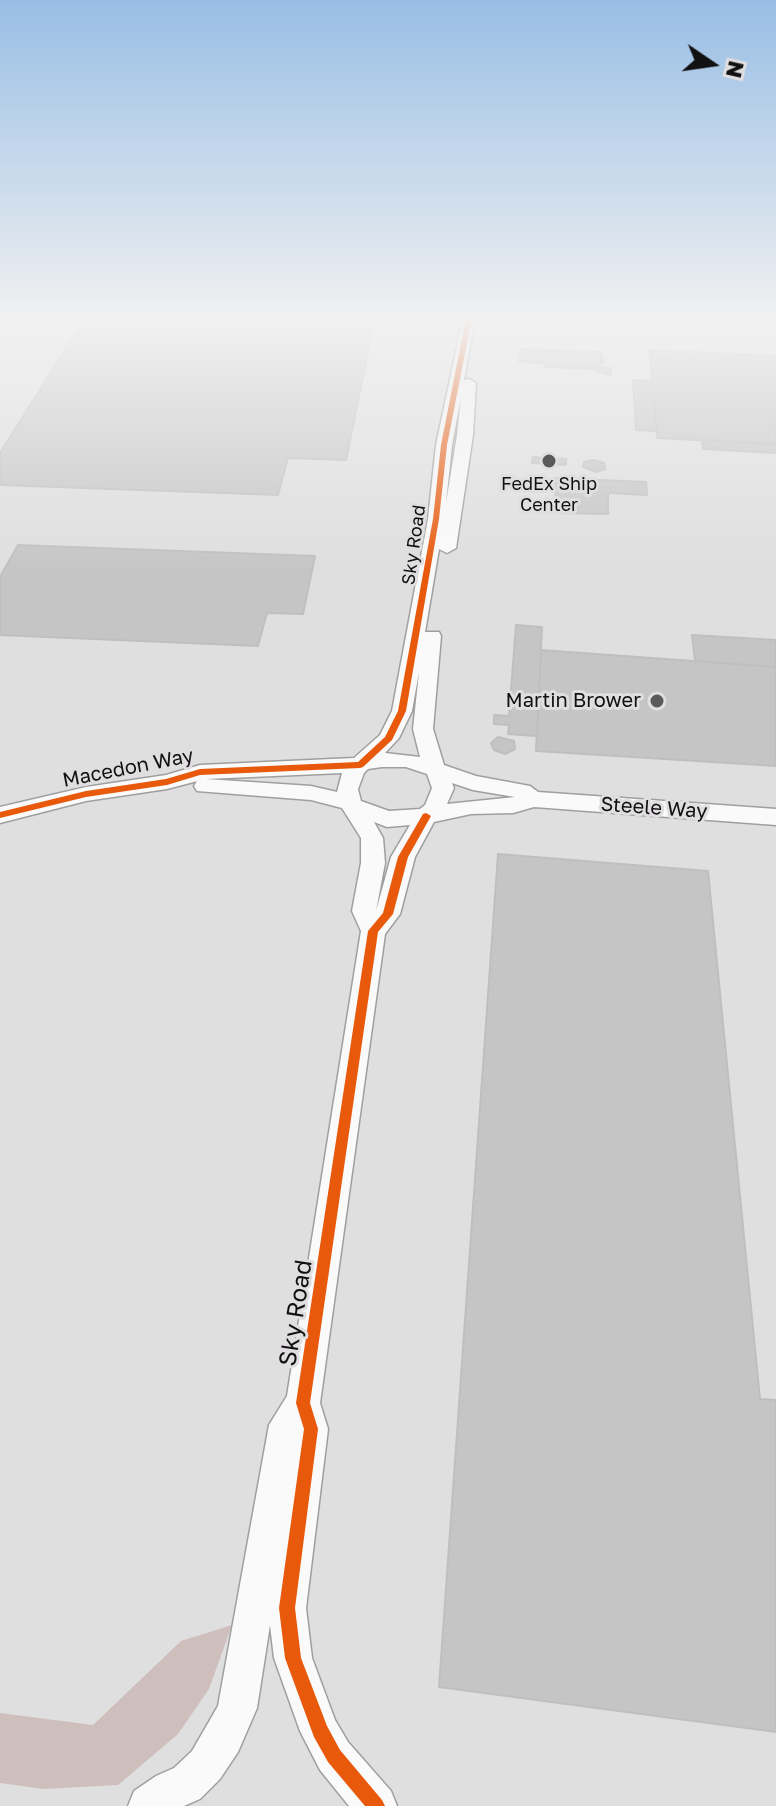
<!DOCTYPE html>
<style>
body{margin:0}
#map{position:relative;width:776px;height:1806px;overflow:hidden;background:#dfdfdf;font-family:"Golos Text",sans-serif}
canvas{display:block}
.north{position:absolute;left:672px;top:24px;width:80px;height:80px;-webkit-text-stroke:6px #e0dee0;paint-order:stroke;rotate:103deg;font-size:22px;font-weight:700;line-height:32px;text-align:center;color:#121112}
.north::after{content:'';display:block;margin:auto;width:28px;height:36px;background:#121112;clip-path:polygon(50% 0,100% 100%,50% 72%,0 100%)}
</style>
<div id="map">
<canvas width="776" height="1806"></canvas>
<div class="north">N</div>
</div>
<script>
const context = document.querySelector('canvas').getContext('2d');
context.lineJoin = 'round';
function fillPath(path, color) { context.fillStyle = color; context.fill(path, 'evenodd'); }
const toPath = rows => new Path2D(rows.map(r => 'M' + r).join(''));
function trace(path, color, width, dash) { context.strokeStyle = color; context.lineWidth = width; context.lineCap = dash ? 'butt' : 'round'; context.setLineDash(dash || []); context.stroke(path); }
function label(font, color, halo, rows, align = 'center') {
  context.font = font + ' "Golos Text",sans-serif'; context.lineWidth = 6; context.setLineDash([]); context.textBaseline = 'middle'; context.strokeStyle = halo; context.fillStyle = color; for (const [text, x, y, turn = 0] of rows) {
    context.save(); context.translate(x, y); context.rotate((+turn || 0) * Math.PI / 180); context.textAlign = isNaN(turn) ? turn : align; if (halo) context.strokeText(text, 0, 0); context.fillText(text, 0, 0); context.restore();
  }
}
fillPath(toPath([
 [232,1625,209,1689,178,1734,118,1785,44,1789,0,1783,0,1713,93,1725,181,1641]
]), '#cebfbc');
const building = toPath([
 [85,318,375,318,346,460,288,458,278,495,0,485,0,453,85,318],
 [521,349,601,352,604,363,600,363,600,366,519,362,521,349],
 [649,350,776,356,776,363,650,357,649,350],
 [650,357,776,363,776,444,657,438,650,357],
 [545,364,611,368,611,376,592,369,545,367,545,364],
 [633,380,652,381,657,431,636,430,633,380],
 [702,440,776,444,776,453,703,449,702,440],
 [533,457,566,459,566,465,532,463,533,457],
 [594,460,604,463,605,469,596,472,583,467,584,462,594,460],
 [556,478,646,482,647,495,608,493,608,514,555,513,556,478],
 [18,545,315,556,303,614,267,613,258,646,0,635,0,577,18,545],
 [516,625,542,627,537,736,508,734,509,725,494,724,494,715,509,716,516,625],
 [692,635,776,640,776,667,695,661,692,635],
 [541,650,776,667,776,766,536,751,541,650],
 [498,737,514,741,515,749,505,754,494,750,491,743,498,737],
 [498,854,708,871,760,1399,776,1400,776,1732,439,1687,498,854]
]);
fillPath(building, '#c6c5c6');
trace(building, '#bfbfc0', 2);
const minor = toPath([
 [463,318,475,318,464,380,469,379,476,383,473,435,456,548,447,553,439,549,425,632,439,632,441,636,433,729,444,765,476,776,530,786,538,792,776,809,776,825,534,807,513,813,471,814,434,822,415,857,400,914,385,934,320,1403,328,1429,306,1608,312,1658,335,1720,348,1742,391,1791,397,1806,349,1806,320,1770,300,1731,274,1658,270,1625,257,1708,238,1752,220,1779,200,1799,184,1806,128,1806,134,1791,156,1776,174,1768,192,1751,218,1706,269,1425,287,1396,361,931,352,911,361,863,361,838,342,808,311,800,197,791,194,786,197,781,205,779,167,789,86,801,0,823,0,807,86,787,166,775,200,765,354,758,380,735,392,711,428,519,436,445,463,318],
 [461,397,457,435,446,503,452,445,461,397],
 [419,672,413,729,420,757,385,753,399,738,412,711,419,672],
 [382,767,406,767,427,774,432,788,425,805,420,809,389,811,361,801,358,789,364,773,368,769,382,767],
 [342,773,337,792,311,786,206,779,342,773],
 [452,783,473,790,515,797,447,804,454,788,452,783],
 [374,822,387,827,410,825,391,857,376,911,385,863,383,838,374,822]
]);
trace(minor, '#9f9f9f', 3);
fillPath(minor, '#fafafa');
fillPath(toPath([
 [466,318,472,318,447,445,439,519,406,711,392,740,363,767,360,768,200,775,167,785,86,797,0,818,0,812,86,791,166,779,200,769,358,762,385,737,398,711,433,519,441,445,466,318],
 [426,813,431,816,408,857,393,914,378,932,310,1403,318,1429,295,1608,301,1658,327,1726,340,1750,382,1800,385,1806,365,1806,328,1762,314,1737,285,1658,279,1608,304,1429,296,1403,368,931,383,913,398,857,423,814,426,813]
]), '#e8590c');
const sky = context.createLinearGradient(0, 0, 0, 571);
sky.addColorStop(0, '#99bee5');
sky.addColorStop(0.56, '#f1f1f1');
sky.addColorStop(1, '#f1f1f100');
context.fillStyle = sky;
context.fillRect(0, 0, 776, 571);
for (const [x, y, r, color] of [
 [549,461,8,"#5a595a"],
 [657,701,8,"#5a595a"]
]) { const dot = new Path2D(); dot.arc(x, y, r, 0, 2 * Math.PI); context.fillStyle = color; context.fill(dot); trace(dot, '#e0dee0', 3); }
label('18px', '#121112', '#e0dee0', [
 ["FedEx Ship",549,484],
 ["Center",549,505]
]);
label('18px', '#121112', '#e0dee0', [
 ["Sky Road",414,545,-82]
]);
label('20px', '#121112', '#e0dee0', [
 ["Martin Brower",641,701]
], 'right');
label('20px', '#121112', '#e0dee0', [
 ["Macedon Way",128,768,-11],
 ["Steele Way",654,808,4]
]);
label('24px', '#121112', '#e0dee0', [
 ["Sky Road",296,1313,-81]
]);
</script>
